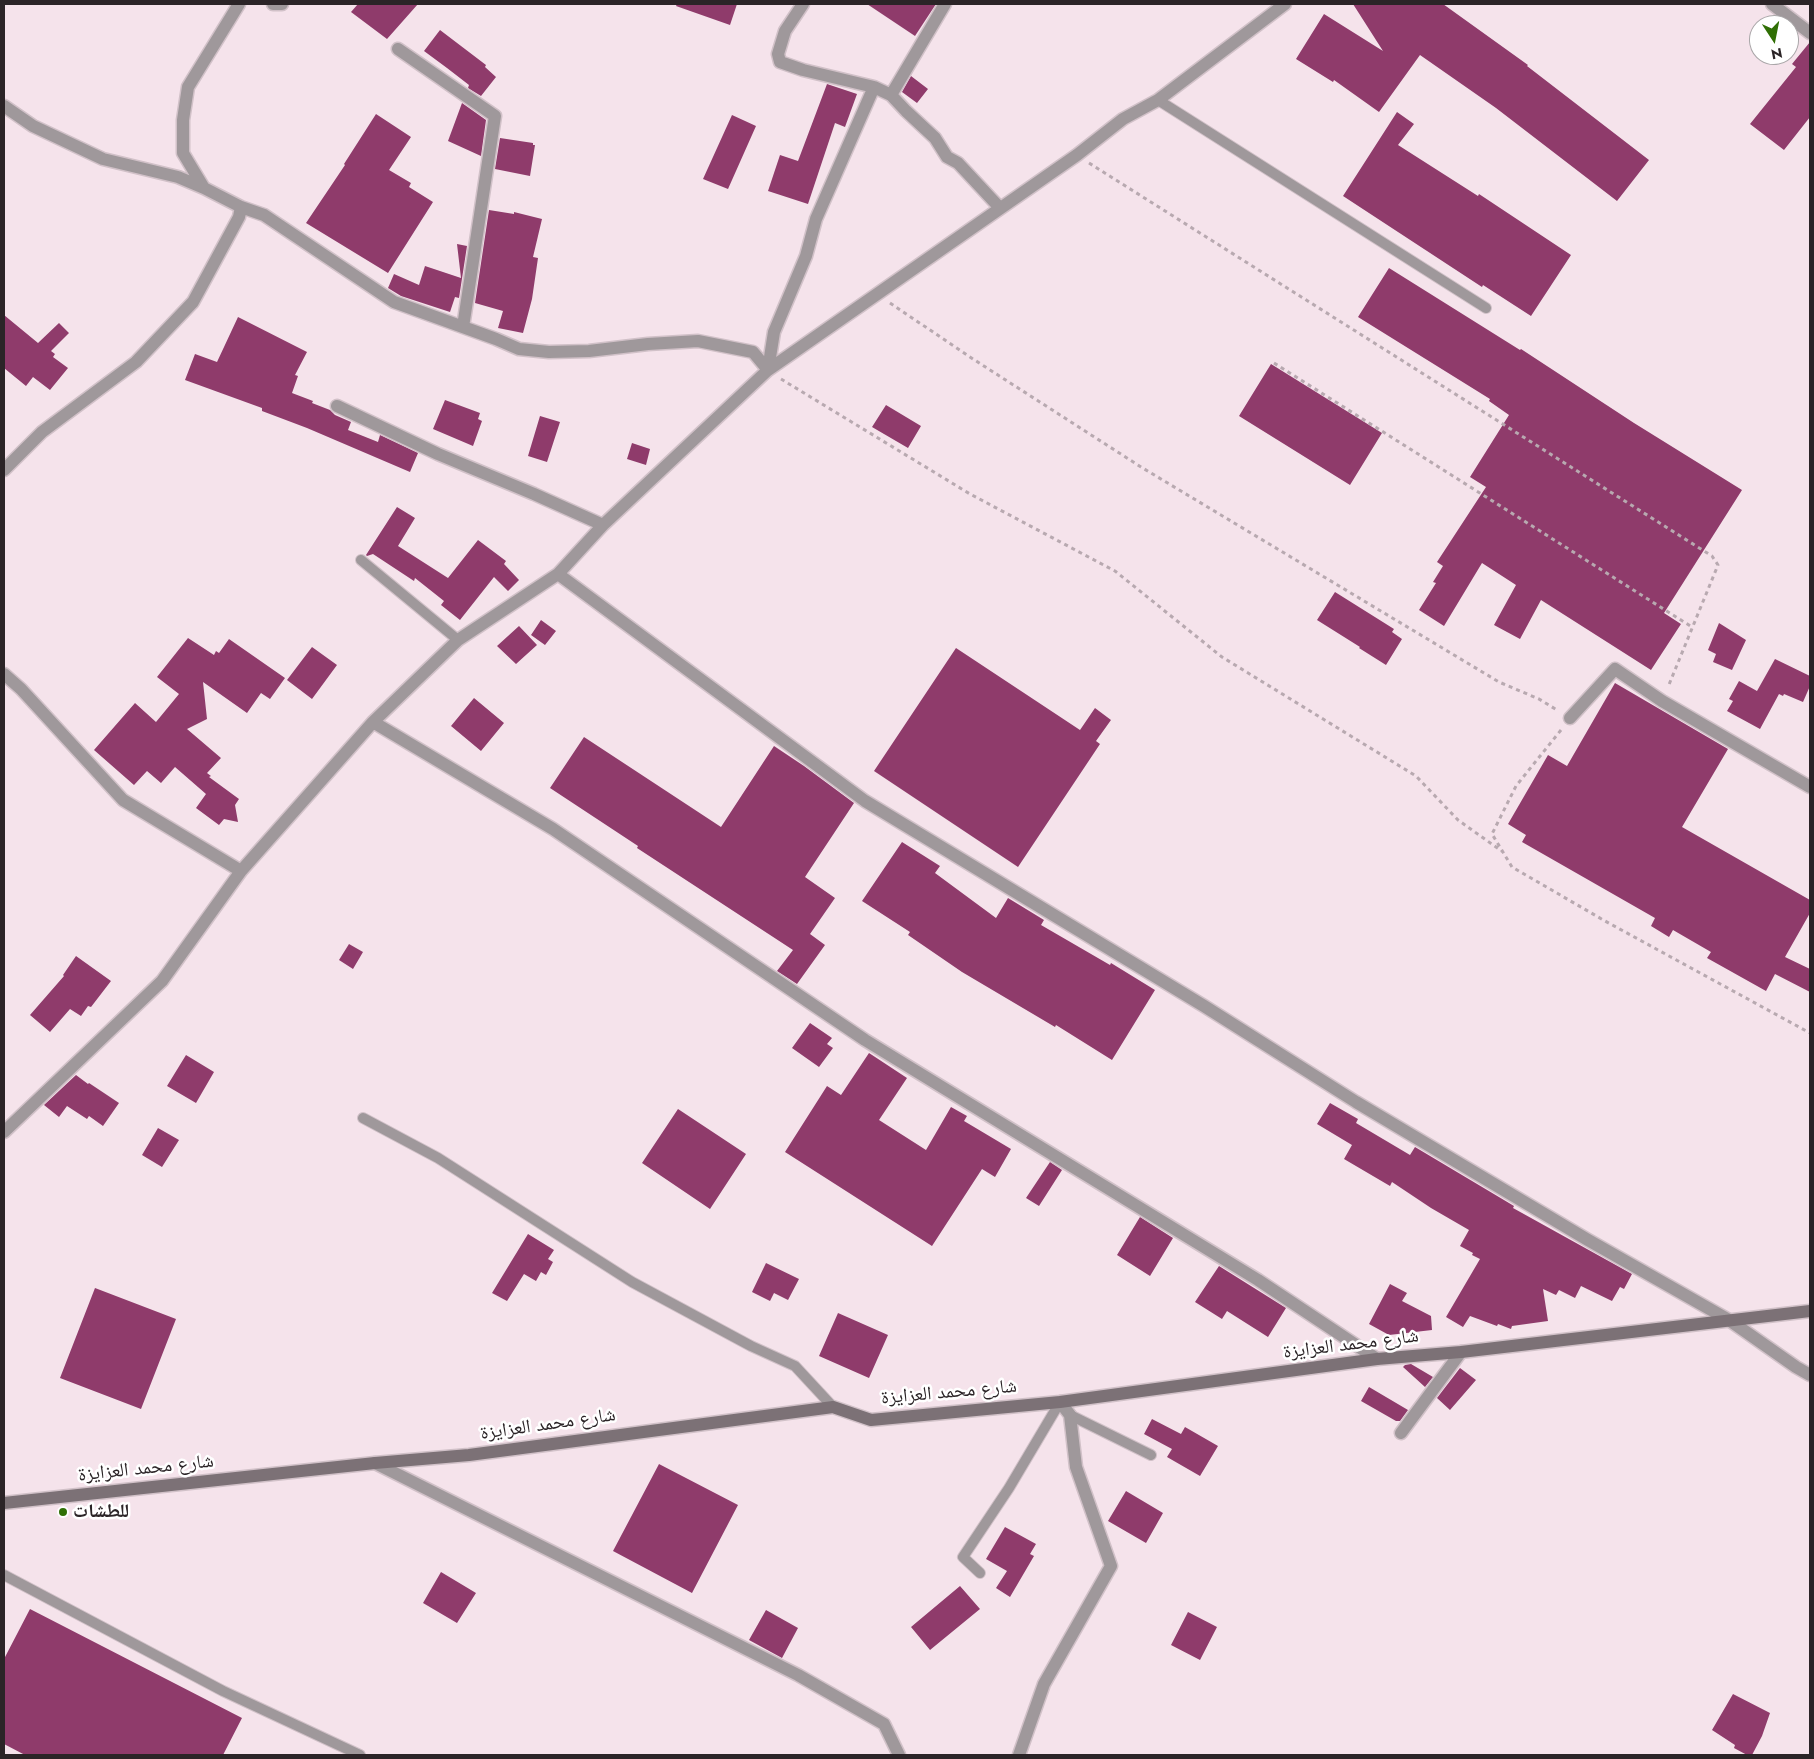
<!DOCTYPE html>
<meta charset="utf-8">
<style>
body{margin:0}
#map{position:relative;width:1814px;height:1759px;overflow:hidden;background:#f5e3eb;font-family:Jost,sans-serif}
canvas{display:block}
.frame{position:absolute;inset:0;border:5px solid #2b2427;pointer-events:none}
.north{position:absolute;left:1749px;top:15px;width:50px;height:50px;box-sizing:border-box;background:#fff;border:1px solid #aaa7a9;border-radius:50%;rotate:169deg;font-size:14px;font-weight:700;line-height:20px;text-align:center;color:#2b2427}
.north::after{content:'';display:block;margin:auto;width:18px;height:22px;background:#306f05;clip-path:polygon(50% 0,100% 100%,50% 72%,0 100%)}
</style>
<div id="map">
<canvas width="1814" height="1759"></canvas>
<div class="frame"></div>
<div class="north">N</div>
</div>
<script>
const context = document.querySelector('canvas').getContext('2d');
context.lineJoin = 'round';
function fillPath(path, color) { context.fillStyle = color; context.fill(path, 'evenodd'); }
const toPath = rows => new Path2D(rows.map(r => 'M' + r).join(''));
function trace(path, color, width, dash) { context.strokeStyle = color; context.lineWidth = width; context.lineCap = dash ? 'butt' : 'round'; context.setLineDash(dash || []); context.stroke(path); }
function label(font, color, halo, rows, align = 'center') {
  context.font = font + ' Jost,"Noto Naskh Arabic",sans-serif'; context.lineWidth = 5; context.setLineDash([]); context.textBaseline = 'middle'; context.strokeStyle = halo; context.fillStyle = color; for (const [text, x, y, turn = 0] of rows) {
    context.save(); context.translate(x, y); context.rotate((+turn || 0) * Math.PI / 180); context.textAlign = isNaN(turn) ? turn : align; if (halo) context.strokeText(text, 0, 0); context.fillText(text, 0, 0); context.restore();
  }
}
fillPath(toPath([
 [358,4,418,4,387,39,351,12],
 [677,4,737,4,730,25,676,6],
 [867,4,936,4,915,36],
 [1353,4,1443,4,1528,65,1527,66,1649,160,1617,201,1496,108,1420,55,1379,112,1334,80,1333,82,1296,59,1324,14,1383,51],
 [440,30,486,65,485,67,496,77,481,96,468,88,469,85,447,68,424,51],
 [1810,42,1810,117,1784,150,1750,124,1796,67,1792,64],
 [911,76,928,89,917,103,902,92],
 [827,84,857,94,845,127,835,123,808,204,768,191,780,155,798,161],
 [462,103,486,120,481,156,448,141],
 [1397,112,1414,124,1398,145,1478,196,1479,194,1571,255,1531,316,1483,285,1482,287,1343,196],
 [376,114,411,137,389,170,411,183,409,187,433,202,388,273,306,223,345,165,344,164],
 [732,115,756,126,728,189,703,179],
 [500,138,533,143,533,145,535,145,530,176,495,169],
 [489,210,514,214,514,212,542,219,533,257,538,258,532,299,523,333,498,328,503,311,475,303],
 [457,244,467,246,459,298,455,297,450,312,401,296,388,288,394,274,419,285,425,266,461,278],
 [1389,268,1520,350,1521,349,1634,423,1742,490,1664,613,1681,624,1651,670,1541,600,1520,639,1494,625,1516,585,1482,563,1444,626,1419,610,1436,583,1433,582,1443,566,1437,562,1486,487,1470,477,1509,415,1489,401,1490,399,1358,317],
 [4,315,38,343,59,323,69,333,51,351,55,354,53,357,68,368,50,390,33,377,26,386,4,368],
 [238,317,307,352,295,375,298,376,292,393,313,401,312,403,330,410,335,415,351,422,348,430,378,442,380,435,418,453,410,472,307,428,262,411,262,408,185,380,195,354,217,362],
 [1271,364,1382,433,1350,485,1239,416],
 [445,400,480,413,478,419,482,421,473,446,433,429],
 [886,405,921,426,908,448,872,427],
 [540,416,560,422,547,462,528,456],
 [632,443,650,449,646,465,627,459],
 [397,507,415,518,398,546,448,578,478,540,506,561,504,564,519,580,508,591,494,577,460,620,441,605,444,601,415,578,414,581,373,554,367,556,366,555],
 [1335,592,1394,629,1392,632,1402,639,1386,665,1359,648,1360,647,1317,620],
 [541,620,556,631,545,645,531,635],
 [1719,623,1746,640,1732,670,1713,662,1716,654,1708,650],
 [519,626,537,645,516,664,497,646],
 [188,638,214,655,216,651,219,653,229,639,285,678,270,699,261,693,247,713,203,682,207,719,187,729,221,758,207,773,211,776,209,777,239,799,235,805,238,822,224,819,219,825,196,808,206,794,175,767,161,783,147,771,134,785,94,750,135,703,156,722,179,694,157,677],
 [312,647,337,665,312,699,287,680],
 [956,648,1080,730,1095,708,1111,720,1096,741,1100,744,1018,867,874,771],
 [1775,659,1810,676,1810,686,1803,702,1784,694,1783,696,1779,694,1760,729,1727,711,1733,701,1729,699,1739,681,1757,691],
 [1615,683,1728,749,1682,827,1810,900,1810,913,1785,957,1810,969,1810,992,1775,974,1766,991,1707,958,1711,952,1673,930,1669,937,1651,926,1655,918,1522,842,1526,835,1508,824,1548,755,1567,766],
 [474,698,504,723,481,751,451,726],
 [584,737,721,827,774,746,804,766,854,803,805,877,835,898,810,934,825,945,797,984,777,971,793,950,637,848,638,846,550,788],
 [902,842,940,866,935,873,996,918,1008,898,1044,920,1041,925,1110,965,1111,963,1155,990,1112,1060,1056,1025,1055,1027,962,972,908,935,910,932,862,901],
 [349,944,363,952,353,969,339,960],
 [76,956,111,981,91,1007,88,1006,81,1016,70,1009,50,1032,30,1015,64,976,63,975],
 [810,1023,832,1038,827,1044,833,1048,819,1067,792,1048],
 [869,1053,907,1078,879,1120,926,1150,951,1107,967,1116,964,1121,1011,1149,995,1177,982,1169,932,1246,785,1152,827,1086,841,1095],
 [186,1055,214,1072,196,1103,167,1086],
 [76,1075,88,1084,89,1083,119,1103,103,1126,89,1116,87,1119,67,1106,59,1117,44,1105],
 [1330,1103,1358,1119,1356,1123,1410,1155,1415,1147,1514,1206,1513,1208,1632,1274,1624,1289,1620,1287,1612,1301,1581,1286,1575,1298,1559,1290,1556,1295,1543,1289,1548,1321,1512,1326,1511,1329,1498,1324,1497,1326,1470,1316,1463,1327,1446,1317,1480,1259,1472,1255,1473,1253,1460,1246,1469,1230,1431,1208,1392,1182,1390,1186,1344,1159,1352,1145,1317,1124],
 [678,1109,746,1154,710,1209,642,1163],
 [158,1128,179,1140,162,1167,142,1155],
 [1050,1162,1062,1170,1039,1206,1026,1198],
 [1140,1217,1173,1238,1150,1276,1117,1255],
 [528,1234,554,1250,548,1259,553,1262,546,1275,541,1272,536,1281,524,1274,507,1301,492,1293],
 [766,1263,799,1279,788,1300,774,1293,770,1301,752,1292],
 [1219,1266,1286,1308,1268,1337,1227,1311,1222,1319,1195,1302],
 [1390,1284,1407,1293,1402,1301,1431,1316,1432,1330,1389,1335,1369,1324],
 [95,1288,176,1319,141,1409,60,1378],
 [838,1313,888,1335,869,1378,819,1356],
 [1411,1364,1433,1377,1425,1387,1403,1367,1405,1365],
 [1460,1368,1476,1380,1450,1410,1437,1398],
 [1369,1387,1408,1410,1400,1421,1396,1421,1361,1401],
 [1152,1419,1181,1434,1185,1427,1218,1446,1200,1476,1167,1457,1172,1449,1144,1434],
 [659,1464,738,1505,692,1593,613,1551],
 [1126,1491,1163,1513,1146,1543,1108,1521],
 [1005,1527,1036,1544,1030,1554,1034,1556,1010,1597,996,1588,1007,1571,986,1559],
 [441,1572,476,1593,457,1623,423,1603],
 [960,1586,980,1609,930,1650,911,1627],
 [30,1609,242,1718,223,1755,25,1755,4,1744,4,1659],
 [766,1610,798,1628,782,1658,749,1640],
 [1188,1612,1217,1627,1200,1660,1171,1645],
 [1733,1694,1770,1713,1762,1736,1752,1755,1747,1755,1734,1748,1735,1745,1712,1730]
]), '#8f3b6b');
const service = toPath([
 [1158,100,1486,308],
 [361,560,458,640],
 [363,1118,438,1158,632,1282,751,1346,795,1366,833,1407],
 [1070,1415,1151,1455],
 [980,1573,963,1557,1009,1488,1060,1402],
 [4,1575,223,1691,360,1755]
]);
const minor = toPath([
 [273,4,282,4],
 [803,4,785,31,778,54,780,62,803,70,874,87,891,95,906,111,935,138,947,157,958,163,1000,208],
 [1772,4,1810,33],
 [398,49,495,116,463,327],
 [891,95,945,4],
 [4,106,33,126,103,159,178,177,204,188,241,207,264,215,394,302,496,339,519,349,549,352,589,351,648,344,698,341,753,352,768,370],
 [204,188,183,153,183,120,188,87,239,4],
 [768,370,774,332,806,256,816,219,874,87],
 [337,406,438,454,534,494,603,525],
 [4,470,42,432,136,362,193,302,239,217,241,207],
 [558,574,865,801,1204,1006,1356,1102,1588,1240,1729,1320,1796,1367,1810,1375],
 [4,674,21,689,123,800,241,871],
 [1570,718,1615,669,1662,701,1810,787],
 [373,722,553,829,865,1040,1258,1280,1377,1359],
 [4,1132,162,981,241,871,373,722,458,640,558,574,603,525,768,370,1077,155,1123,119,1158,100,1285,4],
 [1401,1433,1461,1352],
 [375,1463,798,1675,884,1724,899,1755],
 [1019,1755,1044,1684,1111,1566,1076,1467,1070,1415,1060,1402]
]);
const secondary = toPath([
 [4,1503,375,1463,469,1455,833,1407,871,1420,1060,1402,1377,1359,1461,1352,1810,1311]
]);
trace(service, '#d1c1c8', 12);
trace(minor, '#d1c1c8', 15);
trace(secondary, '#d1c1c8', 15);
trace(toPath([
 [1089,163,1712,556,1718,565,1668,687],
 [890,303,973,359,1141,467,1499,682,1539,699,1557,710],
 [1274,363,1692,627],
 [781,379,970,494,1115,571,1222,657,1416,776,1458,820,1503,852],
 [1561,730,1516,786,1492,834,1512,867,1605,921,1810,1033]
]), '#b8a9b0', 3, [4, 4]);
trace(service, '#9f989b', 10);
trace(minor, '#9f989b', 12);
trace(secondary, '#7c7176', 12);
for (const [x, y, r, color] of [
 [63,1512,5,"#306f05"]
]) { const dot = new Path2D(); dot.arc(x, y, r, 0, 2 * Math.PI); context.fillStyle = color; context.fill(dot); trace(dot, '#fff', 2); }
label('19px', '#2b2427', '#fff', [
 ["شارع محمد العزايزة",1351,1345,-7],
 ["شارع محمد العزايزة",949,1393,-5],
 ["شارع محمد العزايزة",548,1425,-8],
 ["شارع محمد العزايزة",146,1469,-6]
]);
label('bold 19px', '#2b2427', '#fff', [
 ["للطشات",73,1512]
], 'left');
</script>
